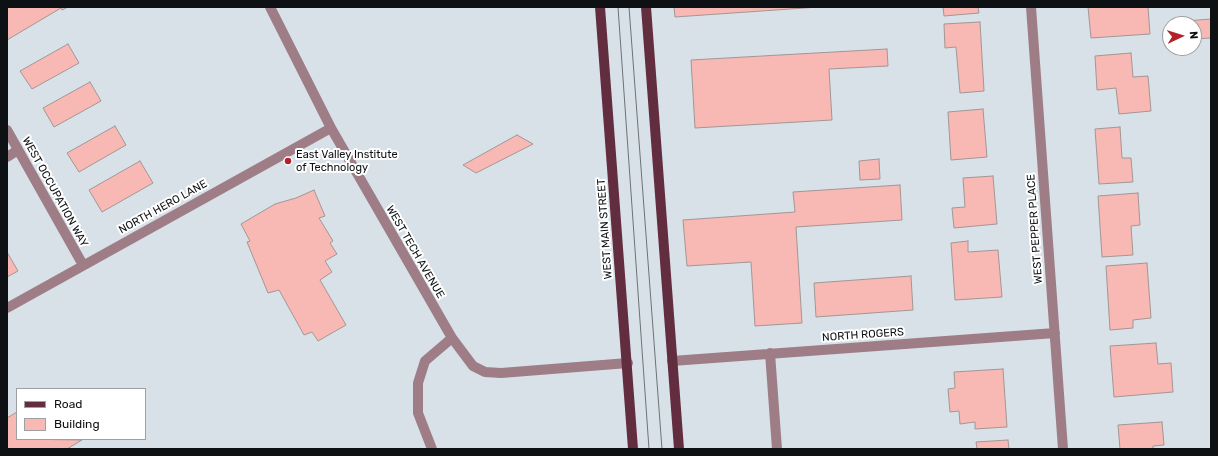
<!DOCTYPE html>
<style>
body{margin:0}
#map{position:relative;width:1218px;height:456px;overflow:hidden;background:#d8e1e8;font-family:Rubik,sans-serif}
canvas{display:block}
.frame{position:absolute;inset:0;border:8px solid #0e1114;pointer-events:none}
.legend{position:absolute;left:16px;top:388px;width:130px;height:52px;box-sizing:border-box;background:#fff;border:1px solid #9fa0a1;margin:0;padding:5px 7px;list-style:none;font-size:12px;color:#0e1114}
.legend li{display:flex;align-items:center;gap:8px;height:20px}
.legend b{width:20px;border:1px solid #9fa0a1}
.north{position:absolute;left:1162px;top:16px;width:40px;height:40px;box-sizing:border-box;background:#fff;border:1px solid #9fa0a1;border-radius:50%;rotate:86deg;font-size:11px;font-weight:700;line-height:16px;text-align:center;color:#0e1114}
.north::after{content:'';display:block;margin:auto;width:14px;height:18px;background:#b32228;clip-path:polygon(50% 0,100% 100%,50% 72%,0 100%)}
</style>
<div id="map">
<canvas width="1218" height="456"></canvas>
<div class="frame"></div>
<ul class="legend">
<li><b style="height:5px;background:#622d3f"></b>Road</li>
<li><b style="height:11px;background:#f8b8b3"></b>Building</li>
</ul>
<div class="north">N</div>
</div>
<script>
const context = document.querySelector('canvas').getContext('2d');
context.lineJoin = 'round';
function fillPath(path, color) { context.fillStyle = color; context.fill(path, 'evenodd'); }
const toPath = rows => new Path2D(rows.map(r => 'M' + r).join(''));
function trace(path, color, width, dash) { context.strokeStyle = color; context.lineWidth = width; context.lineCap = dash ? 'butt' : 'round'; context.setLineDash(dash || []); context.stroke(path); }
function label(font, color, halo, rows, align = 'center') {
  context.font = font + ' Rubik,sans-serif'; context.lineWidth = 4; context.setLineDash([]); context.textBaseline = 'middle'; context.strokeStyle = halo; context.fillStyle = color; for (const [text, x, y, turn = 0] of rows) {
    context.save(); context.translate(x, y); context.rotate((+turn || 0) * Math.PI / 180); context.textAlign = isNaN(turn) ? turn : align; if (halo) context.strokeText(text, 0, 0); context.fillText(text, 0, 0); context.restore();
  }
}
const building = toPath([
 [7,7,68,7,62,10,61,8,7,40,7,7],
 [674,7,819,7,675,17,674,7],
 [943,7,978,7,979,13,944,16,943,7],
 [1088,7,1148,7,1150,34,1091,38,1088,7],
 [1211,19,1211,38,1194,39,1194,24,1186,24,1186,21,1211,19],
 [980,22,984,91,960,93,956,47,945,48,944,24,980,22],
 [68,44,79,63,32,89,20,71,68,44],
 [887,49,888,66,829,69,832,120,695,128,691,60,887,49],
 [1131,53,1133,77,1148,76,1151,111,1119,114,1116,88,1097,90,1095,56,1131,53],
 [90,82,101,101,54,127,43,108,90,82],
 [983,109,987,157,951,160,948,112,983,109],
 [115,126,126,145,79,172,67,153,115,126],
 [1120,127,1122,158,1131,158,1133,182,1099,184,1095,129,1120,127],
 [517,135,533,144,476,173,463,165,517,135],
 [879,159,880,179,860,180,859,161,879,159],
 [140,161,153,183,102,212,89,190,140,161],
 [993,176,997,224,954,228,952,208,965,207,963,178,993,176],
 [900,185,902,220,796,227,802,323,755,326,751,262,687,266,683,220,795,212,793,192,900,185],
 [314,190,325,216,319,218,333,241,330,243,337,254,325,261,332,272,320,280,346,325,318,341,312,332,304,335,279,290,268,293,247,242,250,241,241,224,275,204,296,198,314,190],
 [1138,193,1140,225,1131,226,1133,255,1102,257,1098,196,1138,193],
 [968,241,968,252,998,250,1002,297,955,300,951,243,968,241],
 [7,252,18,271,7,277,7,252],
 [1147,263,1151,318,1133,320,1133,328,1110,330,1106,266,1147,263],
 [911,276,913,310,816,317,814,283,911,276],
 [1156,343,1158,364,1171,363,1173,392,1114,397,1110,346,1156,343],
 [1003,369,1007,427,975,429,975,422,960,424,959,411,950,412,948,389,955,388,954,372,1003,369],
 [17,412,17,439,82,440,67,449,7,449,7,418,17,412],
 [1162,422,1164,445,1153,446,1153,449,1120,449,1118,425,1162,422],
 [1008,440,1009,449,977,449,976,442,1008,440]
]);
fillPath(building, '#f8b8b3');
trace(building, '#a29695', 1);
trace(toPath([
 [270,7,331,128,452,338,473,366,485,372,501,373,628,363],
 [1031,7,1063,449],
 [7,130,83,265],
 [7,157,18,150],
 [7,308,331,128],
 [770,353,777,449],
 [672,361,1055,333],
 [432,449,418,413,418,383,425,361,452,338]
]), '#9e7d86', 10);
trace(toPath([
 [600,7,633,449],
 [646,7,679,449]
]), '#622d3f', 10);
trace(toPath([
 [618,7,649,449],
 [629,7,662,449]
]), '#6d7277', 1);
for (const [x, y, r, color] of [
 [288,161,4,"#b32228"]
]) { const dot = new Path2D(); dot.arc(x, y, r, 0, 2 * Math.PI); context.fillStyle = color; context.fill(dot); trace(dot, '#fff', 1.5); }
label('11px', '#0e1114', '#fff', [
 ["East Valley Institute",296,155],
 ["of Technology",296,168]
], 'left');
label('11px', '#0e1114', '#fff', [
 ["WEST OCCUPATION WAY",55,192,61],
 ["NORTH HERO LANE",163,207,-29],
 ["WEST MAIN STREET",605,229,-94],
 ["WEST PEPPER PLACE",1035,229,-94],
 ["WEST TECH AVENUE",415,252,60],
 ["NORTH ROGERS",863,335,-4]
]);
</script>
